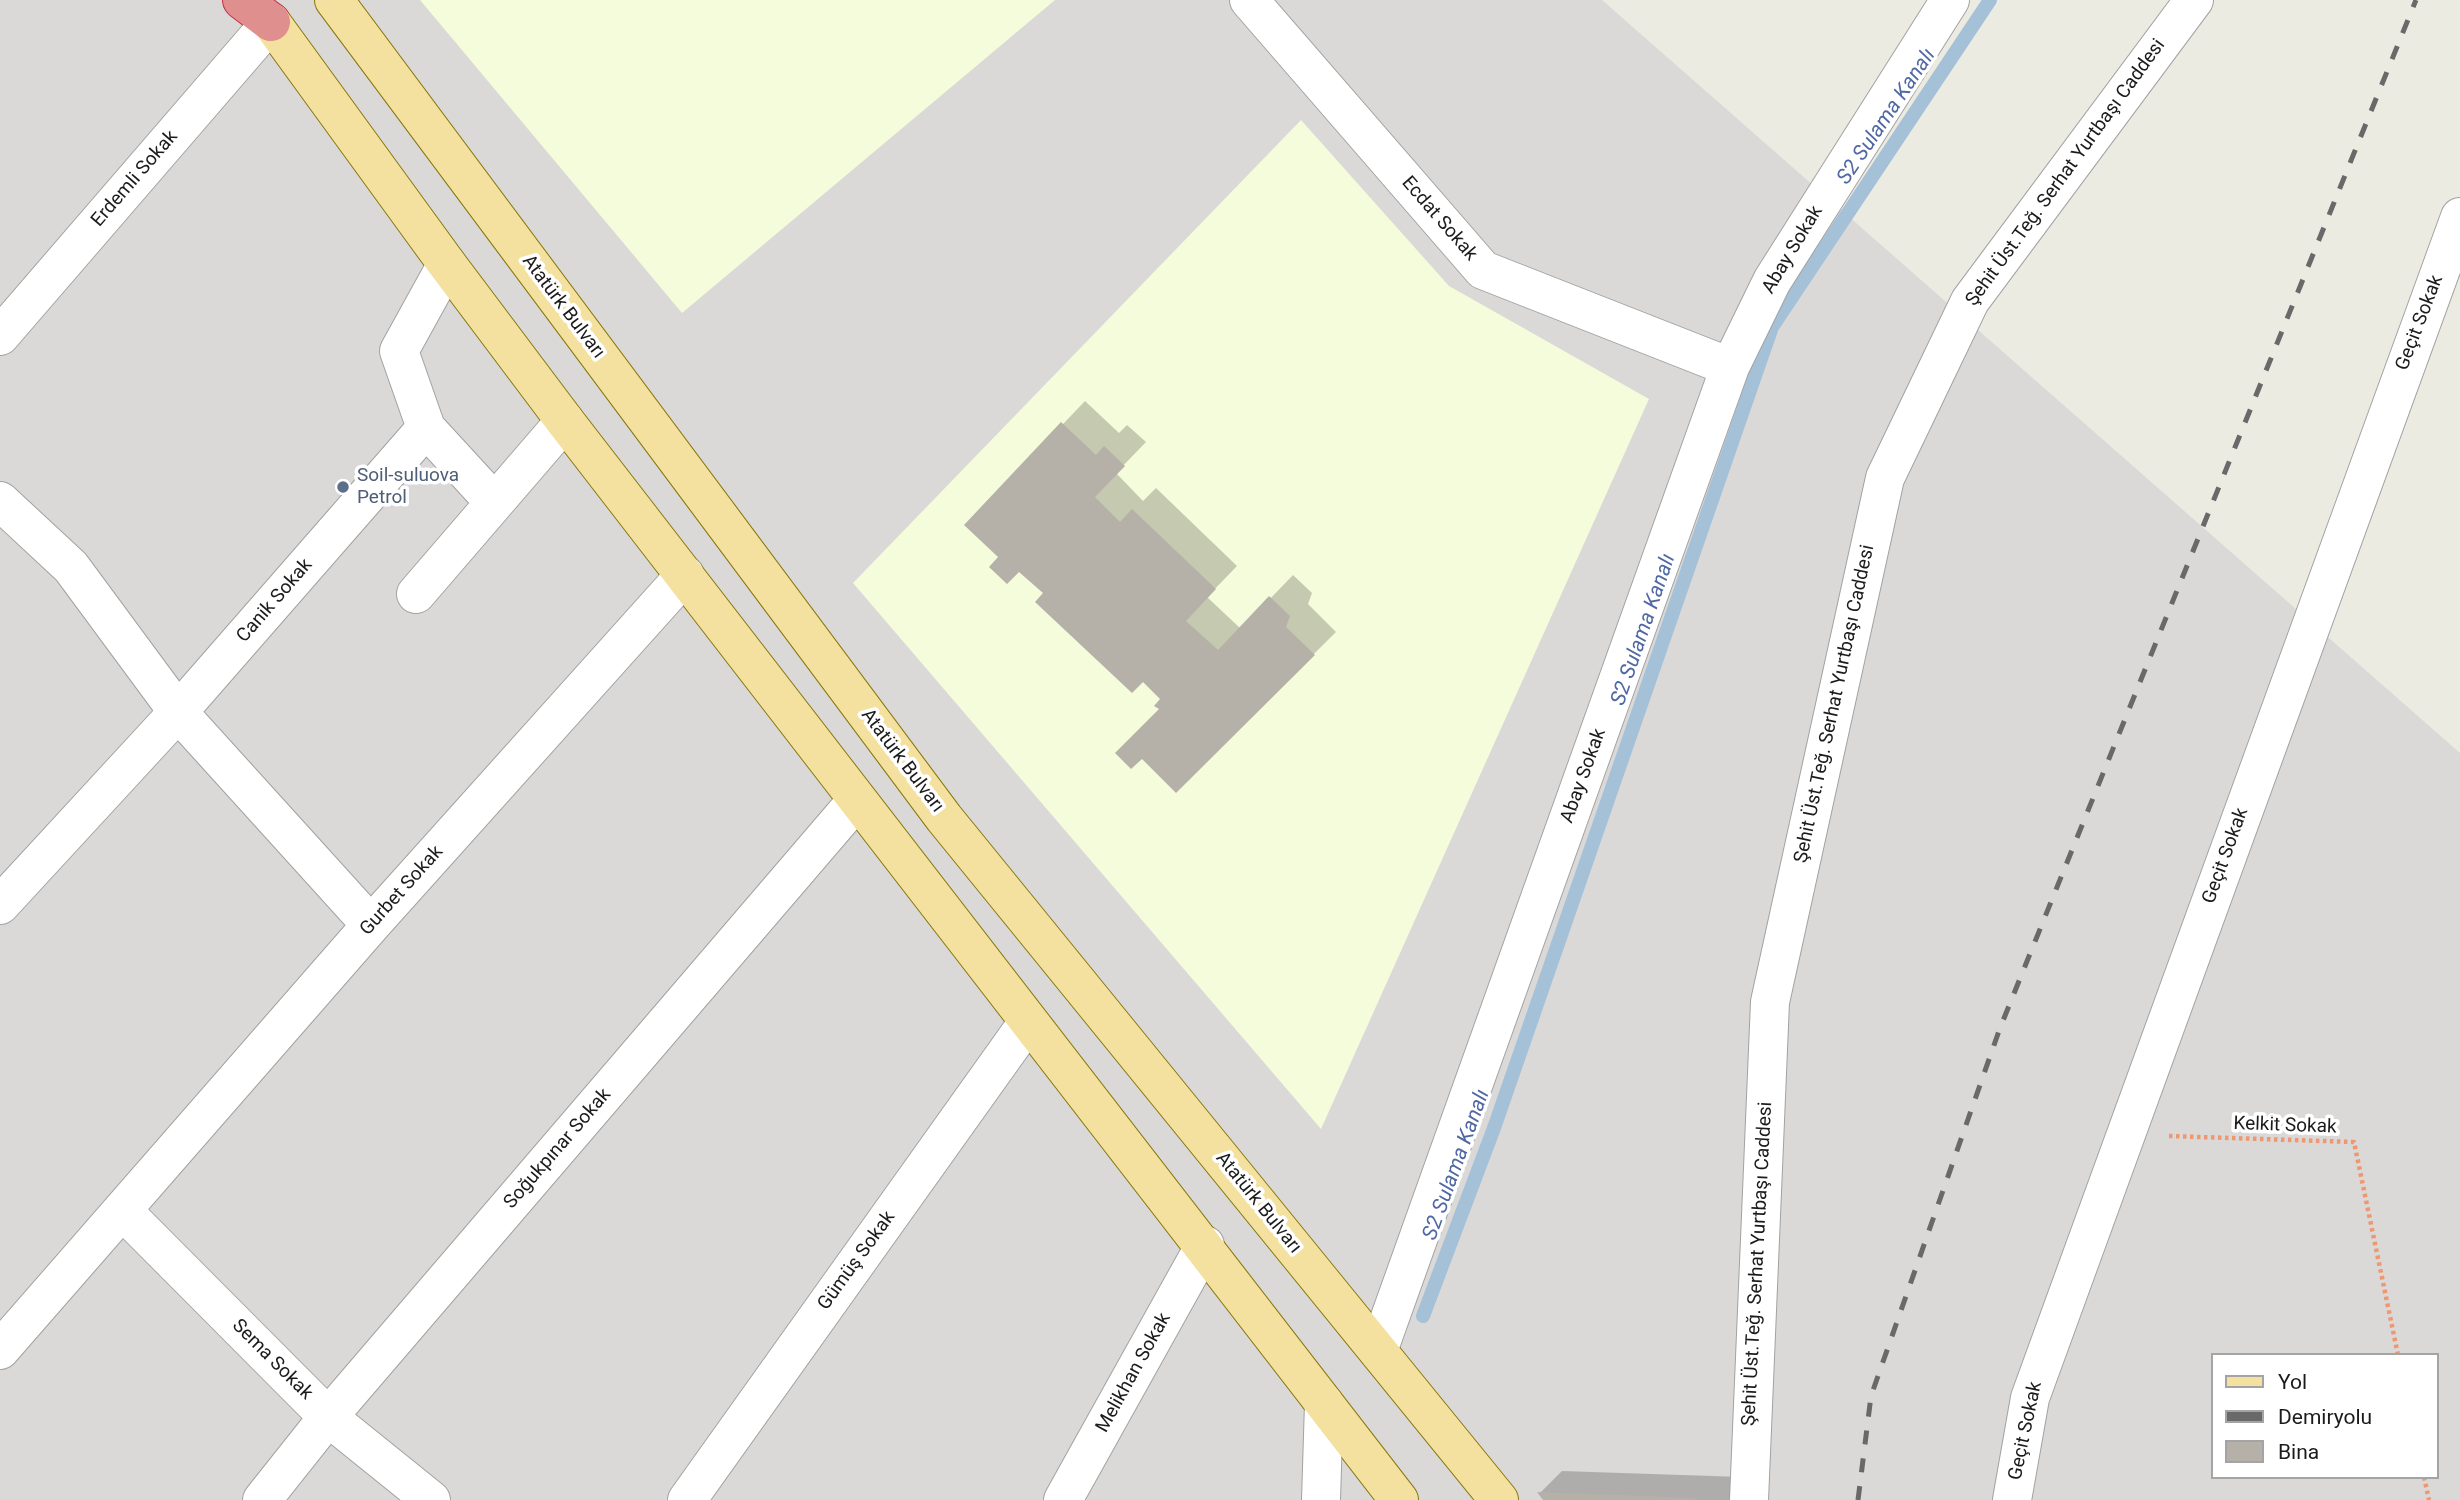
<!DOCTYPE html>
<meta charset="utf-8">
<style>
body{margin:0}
#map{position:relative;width:2460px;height:1500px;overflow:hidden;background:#ecebe2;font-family:Roboto,sans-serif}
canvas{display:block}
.legend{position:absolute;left:2211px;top:1353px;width:228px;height:126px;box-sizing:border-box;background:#fff;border:2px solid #a4a4a4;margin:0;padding:9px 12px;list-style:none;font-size:21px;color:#1b1b1b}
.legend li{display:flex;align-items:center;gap:14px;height:35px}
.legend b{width:35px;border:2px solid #a4a4a4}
</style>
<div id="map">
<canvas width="2460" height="1500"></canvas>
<ul class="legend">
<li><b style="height:9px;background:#f4e19f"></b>Yol</li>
<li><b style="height:9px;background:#696969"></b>Demiryolu</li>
<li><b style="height:19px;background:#b5b1a8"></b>Bina</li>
</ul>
</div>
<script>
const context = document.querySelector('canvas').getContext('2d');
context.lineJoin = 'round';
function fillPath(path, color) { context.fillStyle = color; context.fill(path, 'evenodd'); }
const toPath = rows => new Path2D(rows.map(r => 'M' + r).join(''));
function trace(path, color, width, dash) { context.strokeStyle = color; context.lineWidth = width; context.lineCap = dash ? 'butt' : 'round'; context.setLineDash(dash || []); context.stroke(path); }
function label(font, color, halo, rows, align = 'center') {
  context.font = font + ' Roboto,sans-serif'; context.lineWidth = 7; context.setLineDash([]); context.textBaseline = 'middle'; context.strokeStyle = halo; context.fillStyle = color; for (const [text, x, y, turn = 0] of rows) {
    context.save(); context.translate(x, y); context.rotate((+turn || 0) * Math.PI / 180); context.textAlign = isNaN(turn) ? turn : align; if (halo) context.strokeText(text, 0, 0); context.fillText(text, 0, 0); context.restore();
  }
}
fillPath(toPath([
 [0,0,1602,0,2460,753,2460,1500,0,1500],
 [2213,1355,2437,1355,2437,1477,2213,1477]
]), '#dad9d8');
fillPath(toPath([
 [420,0,1055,0,682,313],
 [1301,120,1449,286,1649,399,1321,1129,853,583]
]), '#f5fcdb');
fillPath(toPath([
 [1085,401,1119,433,1127,425,1146,442,1116,473,1143,501,1156,488,1237,566,1207,597,1241,629,1293,575,1312,593,1308,604,1336,632,1176,791,1162,708,1163,698,967,525],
 [1562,1471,1742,1477,1742,1500,1546,1500,1540,1493]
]), '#0003');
trace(toPath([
 [1423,1316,1494,1128,1772,327,1990,0]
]), '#a5c1d7', 14);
fillPath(toPath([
 [1061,422,1096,455,1104,446,1125,466,1095,497,1120,522,1132,509,1216,589,1186,621,1218,650,1269,596,1290,616,1286,627,1315,655,1176,793,1142,759,1131,769,1115,753,1159,709,1154,706,1160,699,1143,682,1132,693,1035,602,1043,593,1019,572,1007,584,989,567,998,557,964,525],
 [1537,1492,1695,1498,1695,1500,1543,1500]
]), '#b5b1a8');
const minor = toPath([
 [1249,0,1483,270,1730,367],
 [0,336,271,22],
 [426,428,494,502],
 [0,501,71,567,178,712,371,925],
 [416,594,565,421],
 [0,905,178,712,426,428,399,351,447,264],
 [122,1210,328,1417,431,1500],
 [0,1350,371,925,685,575],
 [1378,1351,1730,367,1772,281,1950,0],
 [262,1500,328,1417,857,800],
 [687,1500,1028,1022],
 [1063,1500,1205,1245],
 [1321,1500,1324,1403],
 [1749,1500,1770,1002,1885,478,1970,301,2194,0],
 [2012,1500,2030,1398,2460,217]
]);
const major = toPath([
 [334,0,944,818,1499,1500],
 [271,22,447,264,565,421,1399,1500]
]);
const highway = toPath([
 [242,0,271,22]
]);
trace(minor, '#a2a2a2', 40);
trace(major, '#88780b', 40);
trace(highway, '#c93045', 40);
trace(toPath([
 [2169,1136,2354,1142,2398,1355],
 [2424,1477,2429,1500]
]), '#ef9770', 4.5, [3.5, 3.5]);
trace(minor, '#fff', 38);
trace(major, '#f4e19f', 38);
trace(highway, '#df8f8e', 38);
trace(toPath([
 [1858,1500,1871,1396,2000,1028,2416,0]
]), '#696969', 5, [14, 14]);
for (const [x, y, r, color] of [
 [343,487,7,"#5c6f8a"]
]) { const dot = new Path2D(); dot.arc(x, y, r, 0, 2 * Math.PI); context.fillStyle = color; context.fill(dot); trace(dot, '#fff', 2.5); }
label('19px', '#1b1b1b', '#fff', [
 ["Şehit Üst.Teğ. Serhat Yurtbaşı Caddesi",2066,173,-54],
 ["Erdemli Sokak",135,179,-49],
 ["Ecdat Sokak",1439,219,49],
 ["Abay Sokak",1793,250,-59],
 ["Atatürk Bulvarı",563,307,53],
 ["Geçit Sokak",2420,323,-69],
 ["Canik Sokak",275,601,-49],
 ["Şehit Üst.Teğ. Serhat Yurtbaşı Caddesi",1835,704,-78],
 ["Atatürk Bulvarı",902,761,53],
 ["Abay Sokak",1584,776,-70],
 ["Geçit Sokak",2226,856,-70],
 ["Gurbet Sokak",402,891,-48],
 ["Kelkit Sokak",2285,1126,2],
 ["Soğukpınar Sokak",558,1149,-49],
 ["Atatürk Bulvarı",1258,1203,51],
 ["Gümüş Sokak",857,1261,-54],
 ["Şehit Üst.Teğ. Serhat Yurtbaşı Caddesi",1758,1264,-87],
 ["Sema Sokak",272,1360,45],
 ["Melikhan Sokak",1134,1373,-61],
 ["Geçit Sokak",2026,1431,-78]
]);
label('19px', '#4e5e75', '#fff', [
 ["Soil-suluova",357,476],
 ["Petrol",357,498]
], 'left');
label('italic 21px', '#5068a3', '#fff', [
 ["S2 Sulama Kanalı",1887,117,-56],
 ["S2 Sulama Kanalı",1644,630,-71],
 ["S2 Sulama Kanalı",1457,1165,-70]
]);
</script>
